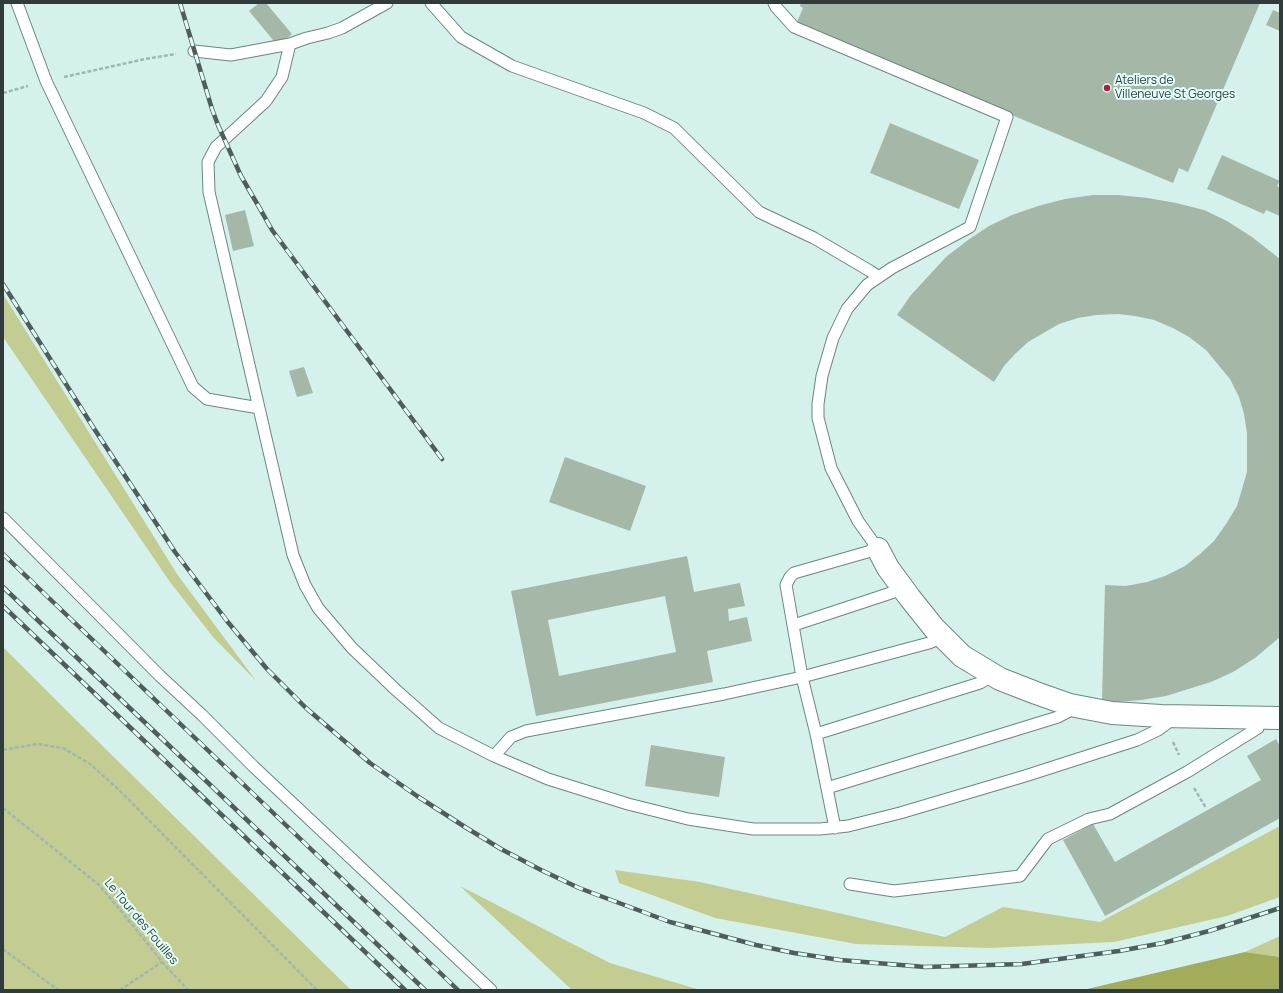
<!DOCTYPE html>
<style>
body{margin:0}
#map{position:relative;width:1283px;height:993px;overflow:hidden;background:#d5f1ec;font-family:Manrope,sans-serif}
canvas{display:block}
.frame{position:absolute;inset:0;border:4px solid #313c3a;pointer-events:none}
</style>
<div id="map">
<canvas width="1283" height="993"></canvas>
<div class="frame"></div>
</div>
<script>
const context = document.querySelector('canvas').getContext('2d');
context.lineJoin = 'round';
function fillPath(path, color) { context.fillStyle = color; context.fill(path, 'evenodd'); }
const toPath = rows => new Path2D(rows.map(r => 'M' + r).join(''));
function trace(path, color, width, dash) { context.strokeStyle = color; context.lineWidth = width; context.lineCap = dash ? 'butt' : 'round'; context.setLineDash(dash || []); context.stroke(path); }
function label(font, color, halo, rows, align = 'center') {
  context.font = font + ' Manrope,sans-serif'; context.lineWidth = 4; context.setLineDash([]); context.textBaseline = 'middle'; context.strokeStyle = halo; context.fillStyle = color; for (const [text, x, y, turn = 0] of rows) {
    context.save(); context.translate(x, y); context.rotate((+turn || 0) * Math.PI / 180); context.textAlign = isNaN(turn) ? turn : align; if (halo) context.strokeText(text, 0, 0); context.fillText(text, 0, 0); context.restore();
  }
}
fillPath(toPath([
 [3,294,177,574,257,682,213,637,170,582,3,337],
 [3,647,70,714,351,990,3,990],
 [1280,826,1280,897,1227,916,1114,942,990,948,856,944,715,918,619,883,615,870,700,882,945,937,1003,907,1100,922],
 [460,886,610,963,700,990,572,990],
 [1280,936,1280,957,1245,952]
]), '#c4cd91');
fillPath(toPath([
 [1245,952,1280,957,1280,990,1083,990]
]), '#a2ac5b');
fillPath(toPath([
 [259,3,266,3,292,34,278,46,249,11],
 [801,3,1260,3,1188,172,1179,168,1173,183,796,24,803,8,800,6],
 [1273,10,1280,13,1280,31,1266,25],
 [890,123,979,160,959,209,870,173],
 [1222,155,1280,181,1277,186,1280,188,1280,216,1266,210,1264,214,1207,189],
 [1093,195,1118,195,1148,198,1176,203,1204,210,1227,221,1252,237,1280,259,1280,637,1255,658,1233,672,1211,682,1166,696,1141,700,1119,702,1102,700,1105,585,1126,586,1147,582,1165,576,1185,566,1200,554,1214,541,1226,524,1237,506,1247,472,1247,433,1244,414,1239,397,1230,379,1206,350,1189,337,1173,328,1154,320,1135,316,1118,314,1096,315,1078,318,1059,324,1028,342,1015,354,1004,366,994,382,897,315,911,295,946,257,968,240,989,226,1012,215,1038,206,1065,199],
 [245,210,254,246,233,251,225,215],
 [304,367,313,393,297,397,289,371],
 [565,457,646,486,630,531,549,502],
 [687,556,694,592,740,583,745,606,728,609,729,621,747,617,752,641,707,651,713,682,536,716,511,591],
 [665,596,676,652,559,676,548,620],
 [1276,739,1280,746,1280,818,1105,916,1063,840,1093,824,1115,862,1261,780,1247,756],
 [651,745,725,757,719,797,645,786]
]), '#a5b8a8');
const service = toPath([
 [17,3,46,81,193,387,207,399,259,408],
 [431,3,461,37,512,66,644,113,674,128,759,212,814,238,870,271,879,277],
 [774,3,776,7,794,27,1007,117,970,227,892,268,867,285,847,309,833,338,822,376,818,404,818,418,831,468,858,521,878,549,794,573,790,577,786,585,802,677,816,734,835,828],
 [290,44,282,77,266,101,216,147,208,162,209,192,293,555,305,585,318,608,352,648,396,690,439,728,494,756,548,779,628,804,688,819,753,829,820,829,848,826,900,813,1025,776,1137,740,1158,730,1174,718],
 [194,51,231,55,290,44,307,38,328,33,342,28,387,3],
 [3,518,160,676,202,715,254,767,491,990],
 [794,625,903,589],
 [816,734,980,683,993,675],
 [494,756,511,737,526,731,724,694,802,677,929,643,943,637],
 [827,788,1058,717,1077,707],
 [850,884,894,891,1020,876,1048,839,1089,819,1110,814,1187,772,1258,728,1258,717]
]);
const minor = toPath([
 [878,549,888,568,910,598,934,628,962,656,1000,679,1036,693,1070,705,1112,713,1161,716,1280,718]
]);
trace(service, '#6c8682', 13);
trace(minor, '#6c8682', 24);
trace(toPath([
 [64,77,145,59,176,54],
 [3,93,28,86],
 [1173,742,1179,755],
 [3,750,37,744,63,748,90,764,118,789,317,990],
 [1194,788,1206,808],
 [3,808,98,884,131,923,162,962,188,990],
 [3,949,58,990],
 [120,990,162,962]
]), '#a0b6b2', 2.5, [4, 2]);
trace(service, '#fff', 11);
trace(minor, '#fff', 22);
const rail = toPath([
 [180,3,212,109,218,125,241,176,259,207,272,230,292,257,442,459],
 [3,284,93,427,175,552,227,621,267,669,306,708,370,763,417,796,465,827,501,849,541,870,579,888,670,922,756,945,794,953,840,960,925,967,1022,964,1119,951,1163,943,1209,931,1280,908],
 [3,554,458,990],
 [3,587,425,990],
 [3,606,405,990]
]);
trace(rail, '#4f5d5b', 4.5);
trace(rail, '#e2fff9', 3, [9]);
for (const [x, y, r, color] of [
 [1107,88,4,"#b01e47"]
]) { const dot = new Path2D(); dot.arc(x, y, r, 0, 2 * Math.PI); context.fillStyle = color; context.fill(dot); trace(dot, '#e2fff9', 1.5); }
label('12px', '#313c3a', '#e2fff9', [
 ["Ateliers de",1115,81],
 ["Villeneuve St Georges",1115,95]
], 'left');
label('12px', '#313c3a', '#e2fff9', [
 ["Le Tour des Fouilles",141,922,50]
]);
</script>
